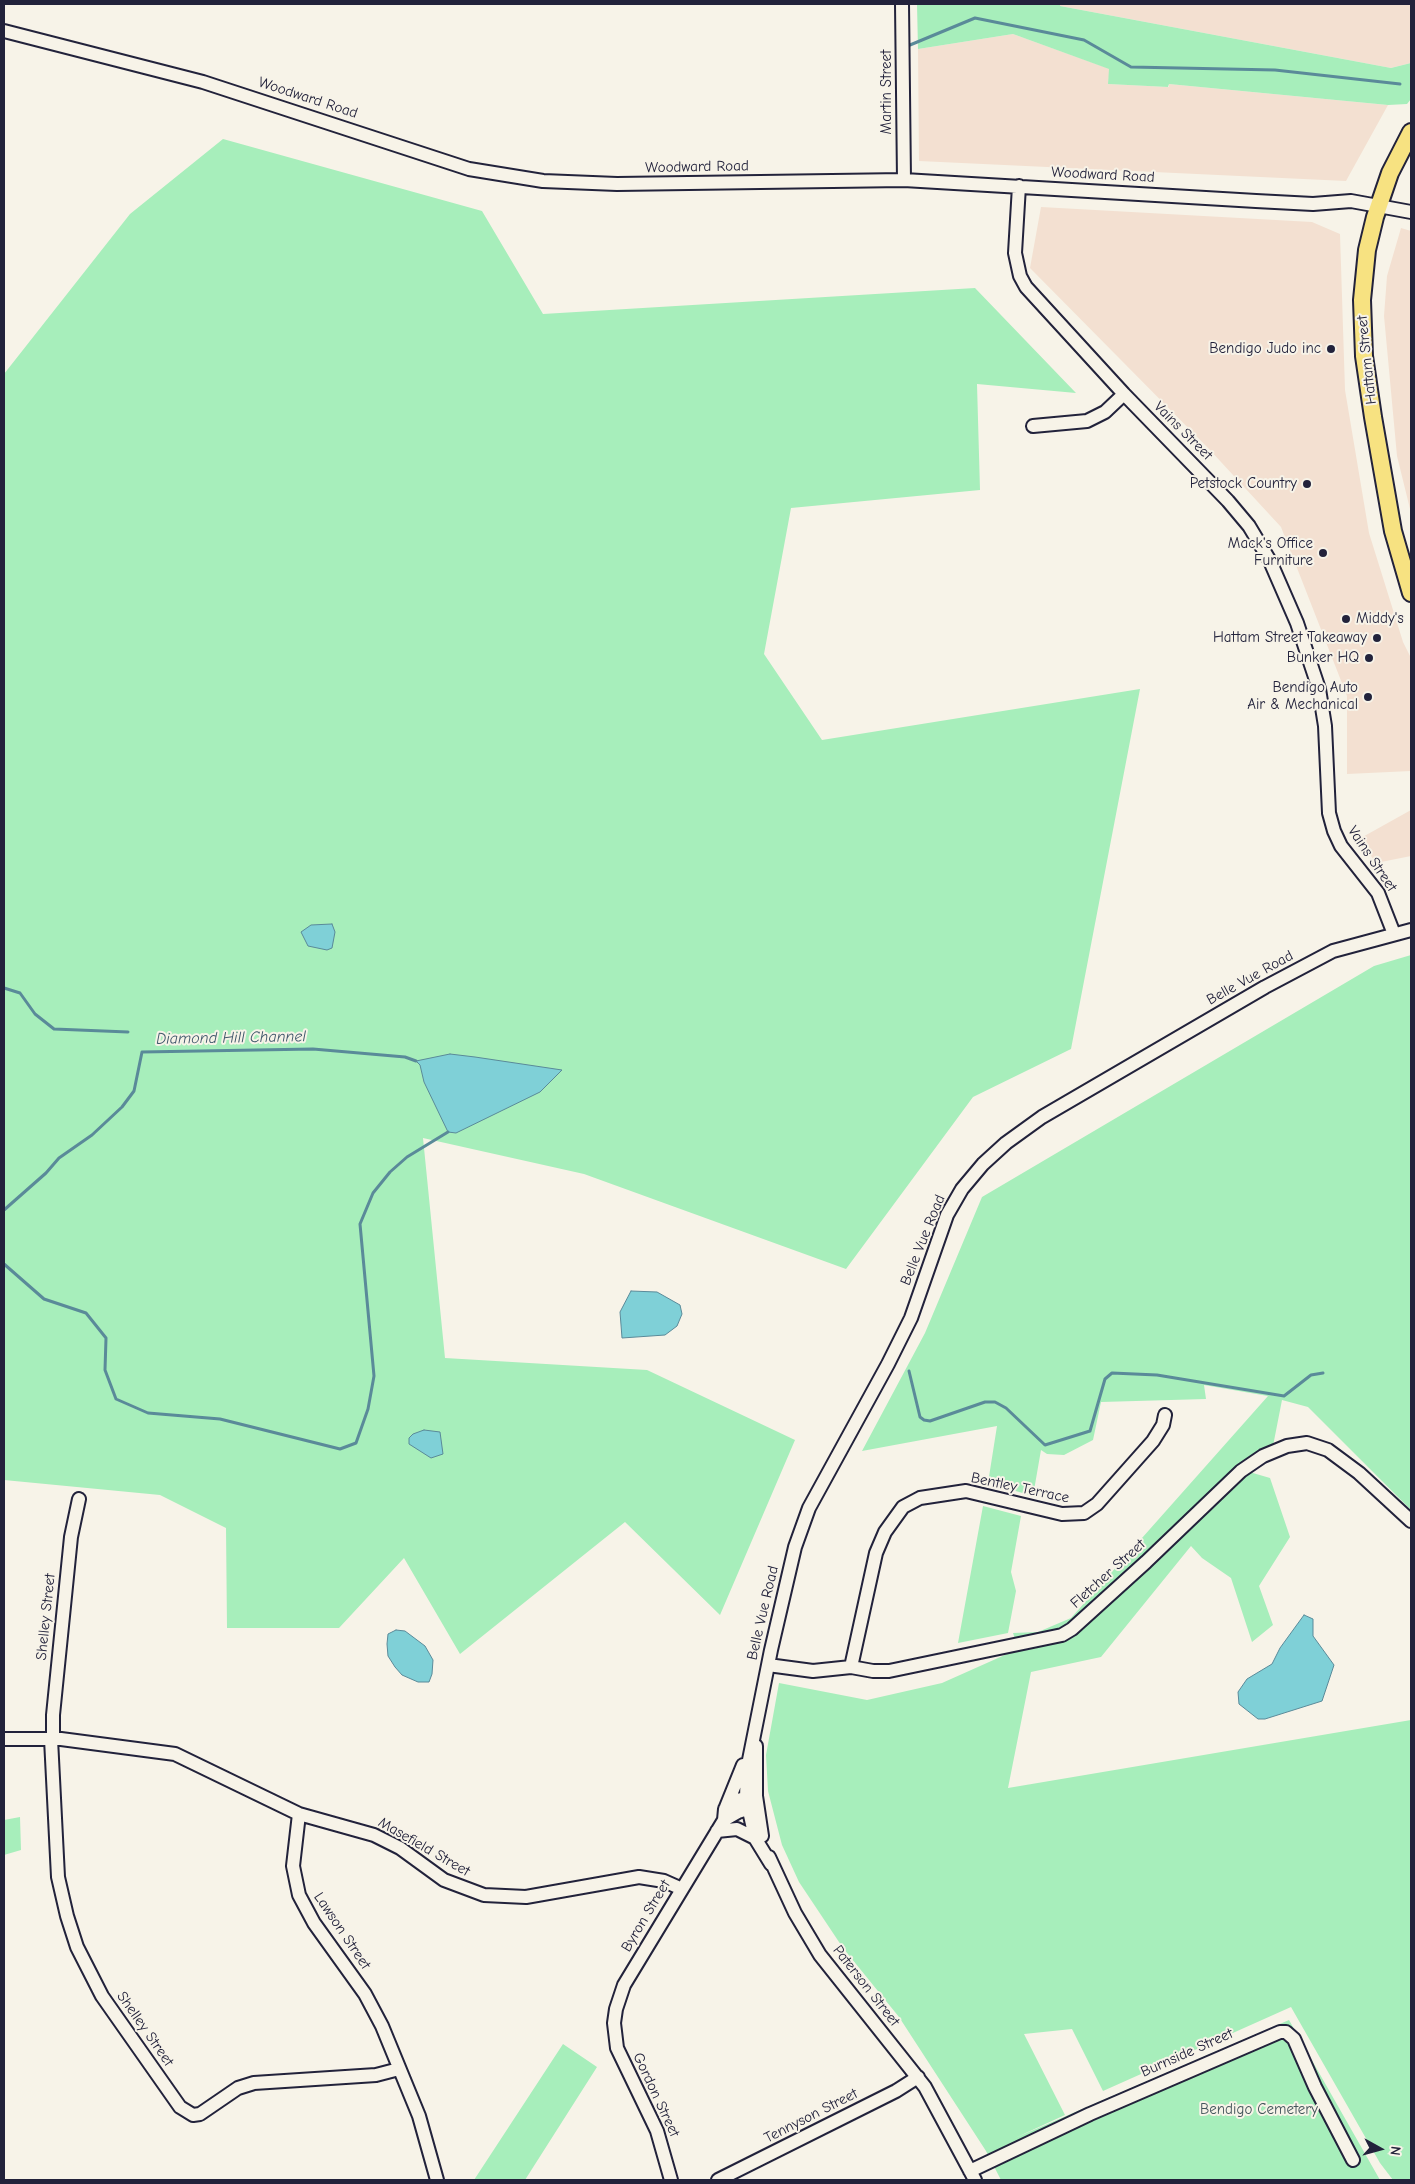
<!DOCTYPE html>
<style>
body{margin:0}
#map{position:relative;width:1415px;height:2184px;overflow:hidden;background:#f7f3e8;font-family:"Comic Neue",sans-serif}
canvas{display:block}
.frame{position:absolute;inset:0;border:5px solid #22223b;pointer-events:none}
.north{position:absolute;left:1355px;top:2124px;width:50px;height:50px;-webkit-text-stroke:4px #f7f3e8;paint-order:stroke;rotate:97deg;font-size:14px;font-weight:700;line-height:20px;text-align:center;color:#22223b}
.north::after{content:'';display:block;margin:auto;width:18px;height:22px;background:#22223b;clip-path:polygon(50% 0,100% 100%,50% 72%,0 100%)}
</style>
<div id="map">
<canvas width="1415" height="2184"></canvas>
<div class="frame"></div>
<div class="north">N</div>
</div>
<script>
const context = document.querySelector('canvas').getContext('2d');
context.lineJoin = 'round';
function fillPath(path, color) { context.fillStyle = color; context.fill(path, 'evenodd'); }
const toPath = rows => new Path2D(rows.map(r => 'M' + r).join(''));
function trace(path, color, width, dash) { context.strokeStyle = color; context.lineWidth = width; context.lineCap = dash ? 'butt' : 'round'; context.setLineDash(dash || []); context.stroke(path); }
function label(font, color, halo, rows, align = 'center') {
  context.font = font + ' "Comic Neue",sans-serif'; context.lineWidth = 4; context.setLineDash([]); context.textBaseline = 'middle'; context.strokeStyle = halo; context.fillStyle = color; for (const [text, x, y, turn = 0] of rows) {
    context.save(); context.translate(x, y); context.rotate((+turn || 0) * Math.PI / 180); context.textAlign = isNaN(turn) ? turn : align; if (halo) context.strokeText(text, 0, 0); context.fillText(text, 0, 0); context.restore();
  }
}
fillPath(toPath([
 [1060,4,1411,4,1411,63,1391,68,1060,6],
 [1013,34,1110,69,1108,84,1169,87,1169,84,1388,105,1346,181,919,161,918,49],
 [1041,207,1312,222,1340,234,1345,390,1369,533,1403,642,1411,658,1411,771,1347,774,1347,696,1281,527,1209,449,1030,268],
 [1401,228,1411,231,1411,513,1397,456,1384,316,1387,276],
 [1411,810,1411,856,1376,863,1359,839]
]), '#f3e0d1');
fillPath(toPath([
 [917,4,1060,4,1060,6,1391,68,1411,63,1411,99,1407,104,1388,105,1169,84,1168,87,1108,84,1109,69,1013,34,918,49],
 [223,139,482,211,543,314,975,288,1076,393,977,384,980,490,791,508,764,654,822,740,1140,689,1071,1049,973,1097,846,1269,584,1174,423,1138,445,1358,647,1370,795,1440,720,1615,625,1522,460,1654,404,1558,339,1628,227,1628,226,1528,160,1495,4,1480,4,374,130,214],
 [1411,955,1411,1510,1308,1407,1282,1400,1273,1446,1055,1635,1015,1639,1013,1633,1038,1632,1071,1618,1268,1396,1204,1385,1206,1399,1101,1402,1093,1440,1064,1455,1047,1454,1041,1450,1033,1496,988,1483,997,1426,862,1451,925,1333,982,1197,1374,966],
 [1246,1471,1270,1478,1290,1537,1259,1586,1273,1625,1252,1642,1231,1578,1202,1558,1191,1546,1101,1657,1031,1672,1008,1788,1411,1720,1411,2180,1393,2180,1380,2163,1291,2007,1103,2091,1072,2029,1024,2034,1065,2115,1015,2138,1289,2020,1380,2180,1001,2180,986,2151,899,2017,843,1948,799,1882,782,1845,768,1791,766,1755,779,1683,867,1700,942,1683,1007,1654,1066,1641,1105,1607],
 [983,1506,1021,1516,1011,1572,1016,1591,1008,1633,958,1643],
 [20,1817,21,1850,4,1855,4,1820],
 [563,2044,597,2067,525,2180,474,2180]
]), '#a7eebb');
const water = toPath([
 [332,924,335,932,332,948,327,950,308,946,301,932,311,925,332,924],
 [450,1054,475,1057,562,1070,540,1092,456,1133,448,1132,424,1082,420,1065,416,1061,450,1054],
 [631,1291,657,1292,680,1305,682,1314,677,1326,665,1335,622,1338,620,1312,631,1291],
 [424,1430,440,1432,443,1454,431,1458,409,1444,409,1438,413,1434,424,1430],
 [1304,1615,1313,1619,1313,1636,1334,1665,1322,1701,1265,1719,1258,1719,1239,1704,1238,1692,1247,1679,1272,1664,1280,1648,1304,1615],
 [396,1630,405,1631,425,1646,433,1660,432,1674,429,1682,418,1682,402,1675,395,1667,388,1656,387,1644,388,1634,396,1630]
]);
fillPath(water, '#7fd0d7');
trace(water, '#5a8a99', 1);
trace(toPath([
 [910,45,975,18,1084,40,1131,67,1275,70,1400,84],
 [4,988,20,993,35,1014,54,1029,128,1032],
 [4,1210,46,1173,59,1158,92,1135,122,1107,134,1091,142,1052,313,1049,405,1057,416,1061],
 [4,1264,44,1299,86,1313,106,1338,105,1370,116,1399,148,1413,220,1419,340,1449,356,1443,368,1409,374,1376,360,1224,373,1193,390,1172,407,1157,448,1132],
 [909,1371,920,1417,924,1420,930,1421,985,1402,995,1402,1006,1408,1045,1445,1090,1431,1105,1379,1112,1373,1157,1375,1284,1396,1311,1375,1323,1373]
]), '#5a8a99', 3);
const minor = toPath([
 [902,4,904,180],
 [4,31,203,82,469,169,543,181,617,184,904,180,1256,201,1313,204,1351,201,1411,212],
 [1019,186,1015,253,1020,276,1026,287,1124,394,1228,501,1249,526,1270,561,1297,623,1319,689,1325,726,1329,813,1334,831,1341,846,1378,893,1394,934],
 [1033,426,1087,421,1105,412,1124,394],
 [768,1665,813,1671,851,1667,873,1671,889,1671,1062,1635,1072,1629,1146,1562,1241,1471,1263,1456,1287,1446,1307,1443,1328,1450,1359,1473,1411,1521],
 [851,1667,876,1553,885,1532,903,1507,920,1498,966,1491,1062,1514,1084,1513,1097,1504,1153,1441,1163,1425,1165,1415],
 [4,1739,61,1739,175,1754,299,1814,374,1835,400,1848,444,1880,484,1895,526,1897,639,1877,664,1881,682,1889],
 [51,1739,58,1877,67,1916,77,1947,102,1996,180,2107,193,2115,200,2114,238,2088,254,2083,376,2075,399,2069],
 [53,1739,53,1715,71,1537,79,1499],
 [756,1746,756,1796,762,1836],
 [726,1807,743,1765],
 [299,1814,293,1866,299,1895,314,1923,365,1994,382,2026,419,2116,437,2180],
 [724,1820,738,1812,756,1806],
 [717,1831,737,1829,755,1838],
 [769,1857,795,1913,820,1955,925,2087,975,2180],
 [771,1864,755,1838,746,1797,747,1770,771,1650,795,1547,809,1508,888,1364,911,1318,947,1215,962,1189,983,1164,1006,1143,1042,1117,1265,987,1333,951,1411,930],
 [970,2171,1090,2114,1280,2032,1286,2032,1294,2039,1315,2087,1353,2160],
 [671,2180,657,2131,617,2048,614,2023,616,2009,624,1985,724,1820,725,1809,737,1800,754,1796],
 [718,2180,896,2091,918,2077]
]);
const major = toPath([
 [1411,132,1390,173,1375,217,1367,250,1362,300,1364,356,1373,417,1393,531,1411,593]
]);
trace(minor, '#22223b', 16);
trace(major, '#22223b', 20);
trace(minor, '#f7f3e8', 12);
trace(major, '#f7e281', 16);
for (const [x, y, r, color] of [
 [1331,349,5,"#22223b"],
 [1307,484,5,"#22223b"],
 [1323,553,5,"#22223b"],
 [1346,619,5,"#22223b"],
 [1377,638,5,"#22223b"],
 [1369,658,5,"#22223b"],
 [1368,697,5,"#22223b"]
]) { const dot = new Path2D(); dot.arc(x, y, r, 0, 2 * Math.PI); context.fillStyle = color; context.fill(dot); trace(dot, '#f7f3e8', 2); }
label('15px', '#22223b', '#f7f3e8', [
 ["Martin Street",887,92,-90],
 ["Woodward Road",308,98,18],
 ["Woodward Road",697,167,-1],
 ["Woodward Road",1103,175,3],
 ["Hattam Street",1367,360,-96],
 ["Vains Street",1183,431,45],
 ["Vains Street",1372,859,56],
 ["Belle Vue Road",1250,978,-29],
 ["Belle Vue Road",923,1240,-68],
 ["Bentley Terrace",1020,1488,12],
 ["Fletcher Street",1108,1574,-42],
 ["Belle Vue Road",763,1613,-77],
 ["Shelley Street",46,1617,-84],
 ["Masefield Street",424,1847,30],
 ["Byron Street",646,1916,-59],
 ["Lawson Street",342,1931,56],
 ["Paterson Street",866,1986,52],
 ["Shelley Street",145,2029,55],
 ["Burnside Street",1187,2053,-24],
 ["Gordon Street",656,2095,65],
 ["Tennyson Street",811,2116,-27]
]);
label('15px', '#22223b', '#f7f3e8', [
 ["Bendigo Judo inc",1321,349],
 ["Petstock Country",1297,484],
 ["Mack's Office",1313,544],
 ["Furniture",1313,561],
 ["Middy's",1356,619,"left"],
 ["Hattam Street Takeaway",1367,638],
 ["Bunker HQ",1359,658],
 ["Bendigo Auto",1358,688],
 ["Air & Mechanical",1358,705]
], 'right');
label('15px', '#43555b', '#f7f3e8', [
 ["Bendigo Cemetery",1259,2110]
]);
label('italic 16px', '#3e566a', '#f7f3e8', [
 ["Diamond Hill Channel",231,1038,-1]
]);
</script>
